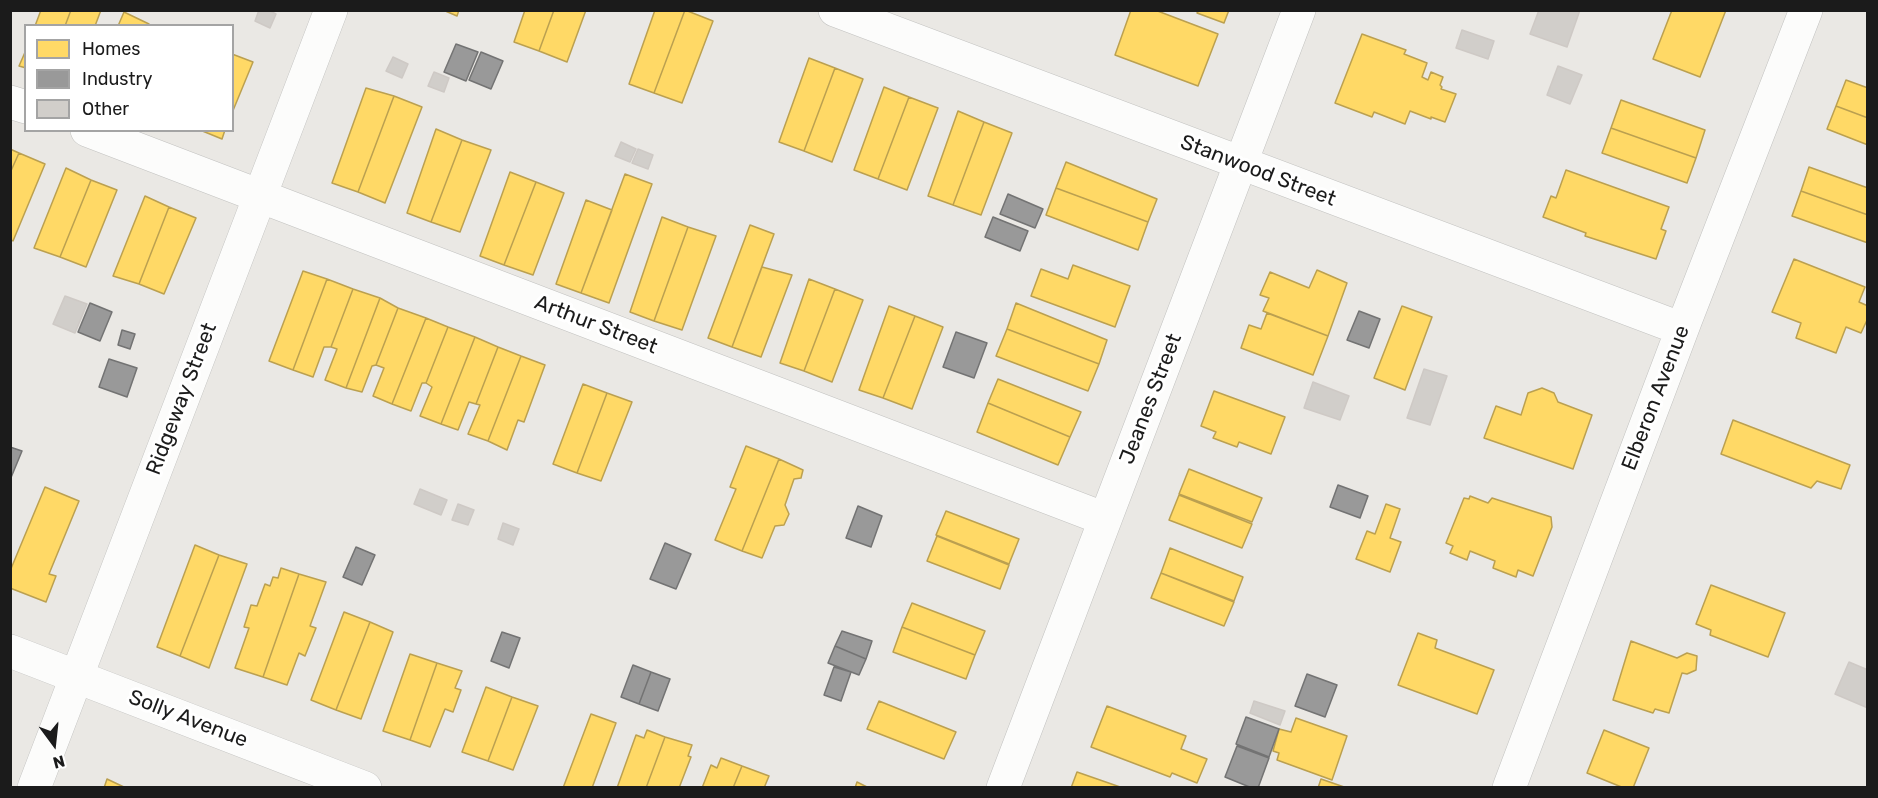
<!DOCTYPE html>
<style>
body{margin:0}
#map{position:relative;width:1878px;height:798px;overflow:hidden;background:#eae8e4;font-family:Rubik,sans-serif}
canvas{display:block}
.frame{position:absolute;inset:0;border:12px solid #1b1b1b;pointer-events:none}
.legend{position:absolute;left:24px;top:24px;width:210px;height:108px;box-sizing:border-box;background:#fff;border:2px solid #a4a4a4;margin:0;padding:8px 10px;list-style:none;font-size:18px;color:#1b1b1b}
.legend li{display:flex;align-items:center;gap:12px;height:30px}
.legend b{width:30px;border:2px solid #a4a4a4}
.north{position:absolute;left:24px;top:714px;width:60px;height:60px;-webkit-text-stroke:4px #fff;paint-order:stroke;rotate:165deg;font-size:16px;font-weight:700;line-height:24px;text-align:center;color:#1b1b1b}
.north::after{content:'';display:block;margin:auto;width:21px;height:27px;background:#1b1b1b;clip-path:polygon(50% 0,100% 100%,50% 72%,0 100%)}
</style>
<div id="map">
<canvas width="1878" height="798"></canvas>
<div class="frame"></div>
<ul class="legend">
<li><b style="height:16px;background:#ffd966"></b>Homes</li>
<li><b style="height:16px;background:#999"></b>Industry</li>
<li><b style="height:16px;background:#d1ceca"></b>Other</li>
</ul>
<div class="north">N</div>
</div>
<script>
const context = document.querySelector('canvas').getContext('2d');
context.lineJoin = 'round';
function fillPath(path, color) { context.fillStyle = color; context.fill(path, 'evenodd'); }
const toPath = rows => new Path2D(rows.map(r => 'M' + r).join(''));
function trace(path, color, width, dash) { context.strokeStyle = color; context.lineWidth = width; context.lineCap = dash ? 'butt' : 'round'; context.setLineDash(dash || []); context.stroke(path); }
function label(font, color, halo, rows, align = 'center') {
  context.font = font + ' Rubik,sans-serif'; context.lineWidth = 6; context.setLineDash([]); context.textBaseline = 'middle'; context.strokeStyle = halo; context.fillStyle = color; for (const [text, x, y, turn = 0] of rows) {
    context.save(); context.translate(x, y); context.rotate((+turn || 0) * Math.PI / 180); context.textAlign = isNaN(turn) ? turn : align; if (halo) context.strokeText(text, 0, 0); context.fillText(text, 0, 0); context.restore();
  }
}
const homes = toPath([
 [41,10,71,10,65,26,35,26,41,10],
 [71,10,101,10,95,26,65,26,71,10],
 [443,10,459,10,457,16,443,10],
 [525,10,554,10,539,51,514,42,525,10],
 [554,10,586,10,567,62,539,51,554,10],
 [655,10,685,10,654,93,629,84,655,10],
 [685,10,713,21,682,103,654,93,685,10],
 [1131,10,1155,10,1218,34,1198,86,1115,55,1131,10],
 [1199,10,1229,10,1224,23,1197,13,1199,10],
 [1672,10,1726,10,1700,77,1653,59,1672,10],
 [124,12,149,24,148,26,118,26,124,12],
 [1362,34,1406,50,1404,54,1427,63,1422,77,1428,80,1431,72,1443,77,1440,85,1442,87,1441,89,1456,94,1445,122,1431,117,1431,119,1410,111,1405,124,1374,112,1372,117,1335,103,1362,34],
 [26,50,26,68,19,66,26,50],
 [232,54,253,62,232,113,232,54],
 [809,58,835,68,804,151,779,142,809,58],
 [835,68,863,79,832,162,804,151,835,68],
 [1846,80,1868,88,1868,118,1836,106,1846,80],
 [884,87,909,97,878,179,854,170,884,87],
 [366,88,394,96,358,192,332,183,366,88],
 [394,96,422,107,385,203,358,192,394,96],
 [909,97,938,108,907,190,878,179,909,97],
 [1621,100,1705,130,1696,158,1611,128,1621,100],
 [1836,106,1868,118,1868,145,1827,129,1836,106],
 [958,111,984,122,953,205,928,196,958,111],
 [984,122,1012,133,981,215,953,205,984,122],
 [1611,128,1696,158,1687,183,1602,153,1611,128],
 [436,129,462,140,431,222,407,213,436,129],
 [200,130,225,130,222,139,200,130],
 [462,140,491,150,460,232,431,222,462,140],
 [10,149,19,153,10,173,10,149],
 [19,153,45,164,13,241,10,239,10,173,19,153],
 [1066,162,1157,199,1148,222,1056,188,1066,162],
 [1809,167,1868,188,1868,215,1801,191,1809,167],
 [66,168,91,180,60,257,34,248,66,168],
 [1566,170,1669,207,1661,229,1666,231,1656,259,1585,236,1586,233,1543,217,1551,196,1556,198,1566,170],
 [510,172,536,182,504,265,480,256,510,172],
 [625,174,652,184,609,303,581,293,625,174],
 [91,180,117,190,86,267,60,257,91,180],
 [536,182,564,193,533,275,504,265,536,182],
 [1056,188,1148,222,1138,250,1046,215,1056,188],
 [1801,191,1868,215,1868,243,1792,216,1801,191],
 [145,196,169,207,139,284,113,276,145,196],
 [586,200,612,210,581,293,556,284,586,200],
 [169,207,196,218,164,294,139,284,169,207],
 [662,217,688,227,654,321,630,312,662,217],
 [750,225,774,234,732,347,708,338,750,225],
 [688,227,716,236,682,330,654,321,688,227],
 [1794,259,1865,287,1859,302,1868,306,1868,318,1861,333,1846,327,1836,353,1796,338,1801,323,1772,312,1794,259],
 [1073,265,1130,286,1115,327,1031,296,1041,269,1068,279,1073,265],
 [762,267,792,275,761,357,732,347,762,267],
 [1317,270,1347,283,1328,336,1263,311,1269,298,1260,295,1270,272,1309,288,1317,270],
 [303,271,327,279,293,370,269,361,303,271],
 [327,279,353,289,331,347,324,347,313,377,293,370,327,279],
 [809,279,835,289,804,371,780,363,809,279],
 [353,289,380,298,346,388,325,380,337,349,331,347,353,289],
 [835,289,863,300,832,382,804,371,835,289],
 [380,298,398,308,376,365,372,366,362,392,346,388,380,298],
 [1016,303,1107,340,1099,364,1007,329,1016,303],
 [889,306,915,316,883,398,859,390,889,306],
 [1402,306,1432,317,1405,390,1374,378,1402,306],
 [398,308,426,318,392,404,373,396,384,368,376,365,398,308],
 [1267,313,1328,336,1313,375,1241,348,1249,325,1261,329,1267,313],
 [915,316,943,327,912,409,883,398,915,316],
 [426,318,448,327,426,383,422,383,411,411,392,404,426,318],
 [448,327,475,337,441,424,420,416,432,387,426,383,448,327],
 [1007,329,1099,364,1088,391,996,356,1007,329],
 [475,337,498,347,476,404,469,402,458,430,441,424,475,337],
 [498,347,521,356,488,441,468,434,480,405,476,404,498,347],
 [521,356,545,365,524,422,518,420,507,450,488,441,521,356],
 [998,379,1081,412,1070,437,988,403,998,379],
 [583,384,607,393,577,473,553,464,583,384],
 [1542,388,1554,393,1558,402,1592,415,1573,469,1484,438,1496,406,1521,415,1528,393,1542,388],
 [1214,391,1285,417,1271,454,1239,442,1237,447,1213,438,1216,432,1201,426,1214,391],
 [607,393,632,402,601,481,577,473,607,393],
 [988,403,1070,437,1058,465,977,432,988,403],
 [1733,420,1850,465,1841,489,1817,481,1811,488,1721,454,1733,420],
 [746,446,779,459,742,551,715,540,736,489,730,487,746,446],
 [779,459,803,470,801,478,794,479,785,505,789,514,784,525,775,526,762,558,742,551,779,459],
 [1189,469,1262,498,1252,522,1179,494,1189,469],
 [45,487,79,501,49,574,56,576,46,602,10,588,10,571,45,487],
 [1179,495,1252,524,1242,548,1169,520,1179,495],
 [1470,496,1488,503,1492,498,1551,517,1552,527,1533,576,1518,570,1516,577,1493,568,1495,561,1470,551,1467,560,1450,553,1453,546,1446,543,1464,498,1469,499,1470,496],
 [1386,504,1400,509,1390,538,1401,542,1390,572,1356,559,1367,531,1375,534,1386,504],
 [946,511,1019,539,1009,564,936,535,946,511],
 [937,536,1009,565,1000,589,927,561,937,536],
 [195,545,219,555,180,656,157,647,195,545],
 [1170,548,1243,577,1234,601,1161,573,1170,548],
 [219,555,247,564,209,668,180,656,219,555],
 [281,568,299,574,263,677,235,668,249,628,244,627,251,605,257,606,265,584,270,586,273,577,278,578,281,568],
 [1161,573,1234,602,1224,626,1151,598,1161,573],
 [299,574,326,582,310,626,316,628,305,656,299,653,287,685,263,677,299,574],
 [1711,585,1785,613,1768,657,1710,635,1711,630,1696,624,1711,585],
 [912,603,985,631,975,655,902,627,912,603],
 [344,612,370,622,336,710,311,700,344,612],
 [370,622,393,632,361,719,336,710,370,622],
 [902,627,975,655,966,679,893,652,902,627],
 [1418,633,1437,640,1435,648,1494,670,1477,714,1398,685,1418,633],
 [1631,641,1677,658,1687,653,1697,656,1696,670,1687,674,1682,673,1669,713,1655,709,1653,713,1613,700,1631,641],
 [410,654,437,663,410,740,383,731,410,654],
 [437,663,462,671,455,688,461,690,453,712,445,709,430,747,410,740,437,663],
 [486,687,512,697,488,761,462,752,486,687],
 [512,697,538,706,513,770,488,761,512,697],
 [879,701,956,732,944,759,867,729,879,701],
 [1107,706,1186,736,1181,749,1207,759,1197,783,1172,773,1170,777,1091,747,1107,706],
 [591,714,616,723,592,788,563,788,591,714],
 [1296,718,1347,736,1332,780,1277,760,1279,753,1273,751,1279,729,1291,732,1296,718],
 [647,730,665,737,646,788,617,788,636,735,644,738,647,730],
 [1604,730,1649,748,1633,788,1624,788,1587,773,1604,730],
 [665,737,692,745,688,756,691,757,679,788,646,788,665,737],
 [721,758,742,766,733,788,702,788,711,765,717,768,721,758],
 [742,766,769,776,764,788,733,788,742,766],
 [1077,772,1123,788,1071,788,1077,772],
 [107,779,126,788,104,788,107,779],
 [1321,779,1347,788,1318,788,1321,779],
 [857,782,869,788,855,788,857,782]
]);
fillPath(homes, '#ffd966');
trace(homes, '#bba050', 1.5);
const industry = toPath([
 [456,44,478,52,466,81,444,72,456,44],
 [481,52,503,61,491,89,469,80,481,52],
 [1008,194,1043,209,1035,228,1000,214,1008,194],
 [993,217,1028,231,1020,251,985,237,993,217],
 [90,303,112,312,100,341,78,332,90,303],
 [1359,311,1380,319,1369,348,1347,340,1359,311],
 [122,330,135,334,130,349,118,345,122,330],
 [956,332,987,343,974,378,943,367,956,332],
 [109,359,137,368,127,397,99,387,109,359],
 [10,447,22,451,10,480,10,447],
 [1338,485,1368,496,1360,518,1330,507,1338,485],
 [858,506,882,516,871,547,846,538,858,506],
 [665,543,691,554,676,589,650,579,665,543],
 [356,547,375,555,362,585,343,577,356,547],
 [842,631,872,641,866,659,835,646,842,631],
 [502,632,520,638,509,668,491,661,502,632],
 [835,646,866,659,859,675,828,663,835,646],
 [633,665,651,672,639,704,621,697,633,665],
 [834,667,851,672,841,701,824,695,834,667],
 [651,672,670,679,658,711,639,704,651,672],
 [1307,674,1337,685,1325,717,1295,706,1307,674],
 [1246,717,1279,729,1269,757,1236,744,1246,717],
 [1237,746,1269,758,1258,788,1252,788,1225,777,1237,746]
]);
fillPath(industry, '#999');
trace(industry, '#737373', 1.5);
const building = toPath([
 [259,10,268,10,276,14,270,28,255,21,259,10],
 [1539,10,1580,10,1567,47,1530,34,1539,10],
 [1462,30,1494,41,1488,59,1456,48,1462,30],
 [393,57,408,64,402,78,386,71,393,57],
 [1558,66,1582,75,1570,104,1547,95,1558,66],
 [434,72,449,78,444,92,428,86,434,72],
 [621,142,636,149,630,162,615,156,621,142],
 [638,149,653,155,648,169,632,163,638,149],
 [65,296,87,304,75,333,53,324,65,296],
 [1424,369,1447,376,1430,425,1407,418,1424,369],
 [1313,382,1349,396,1340,420,1304,408,1313,382],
 [420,489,447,500,441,515,414,504,420,489],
 [458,504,474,510,468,525,452,520,458,504],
 [503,523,519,529,513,545,498,539,503,523],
 [1849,662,1868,670,1868,708,1835,694,1849,662],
 [1254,701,1285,711,1280,725,1250,713,1254,701]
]);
fillPath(building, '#d1ceca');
trace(building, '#cec9c5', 1.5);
const minor = toPath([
 [835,10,1682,329],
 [10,102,26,107],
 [87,130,1105,519],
 [10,651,365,788],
 [34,788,331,10],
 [1003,788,1299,10],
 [1509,788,1686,319,1806,10]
]);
trace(minor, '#c2c2c0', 34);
trace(minor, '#fcfcfb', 33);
label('21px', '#1b1b1b', '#fff', [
 ["Stanwood Street",1258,171,21],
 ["Arthur Street",596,325,21],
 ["Elberon Avenue",1656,398,-69],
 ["Ridgeway Street",182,399,-69],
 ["Jeanes Street",1151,399,-69],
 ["Solly Avenue",188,719,21]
]);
</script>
